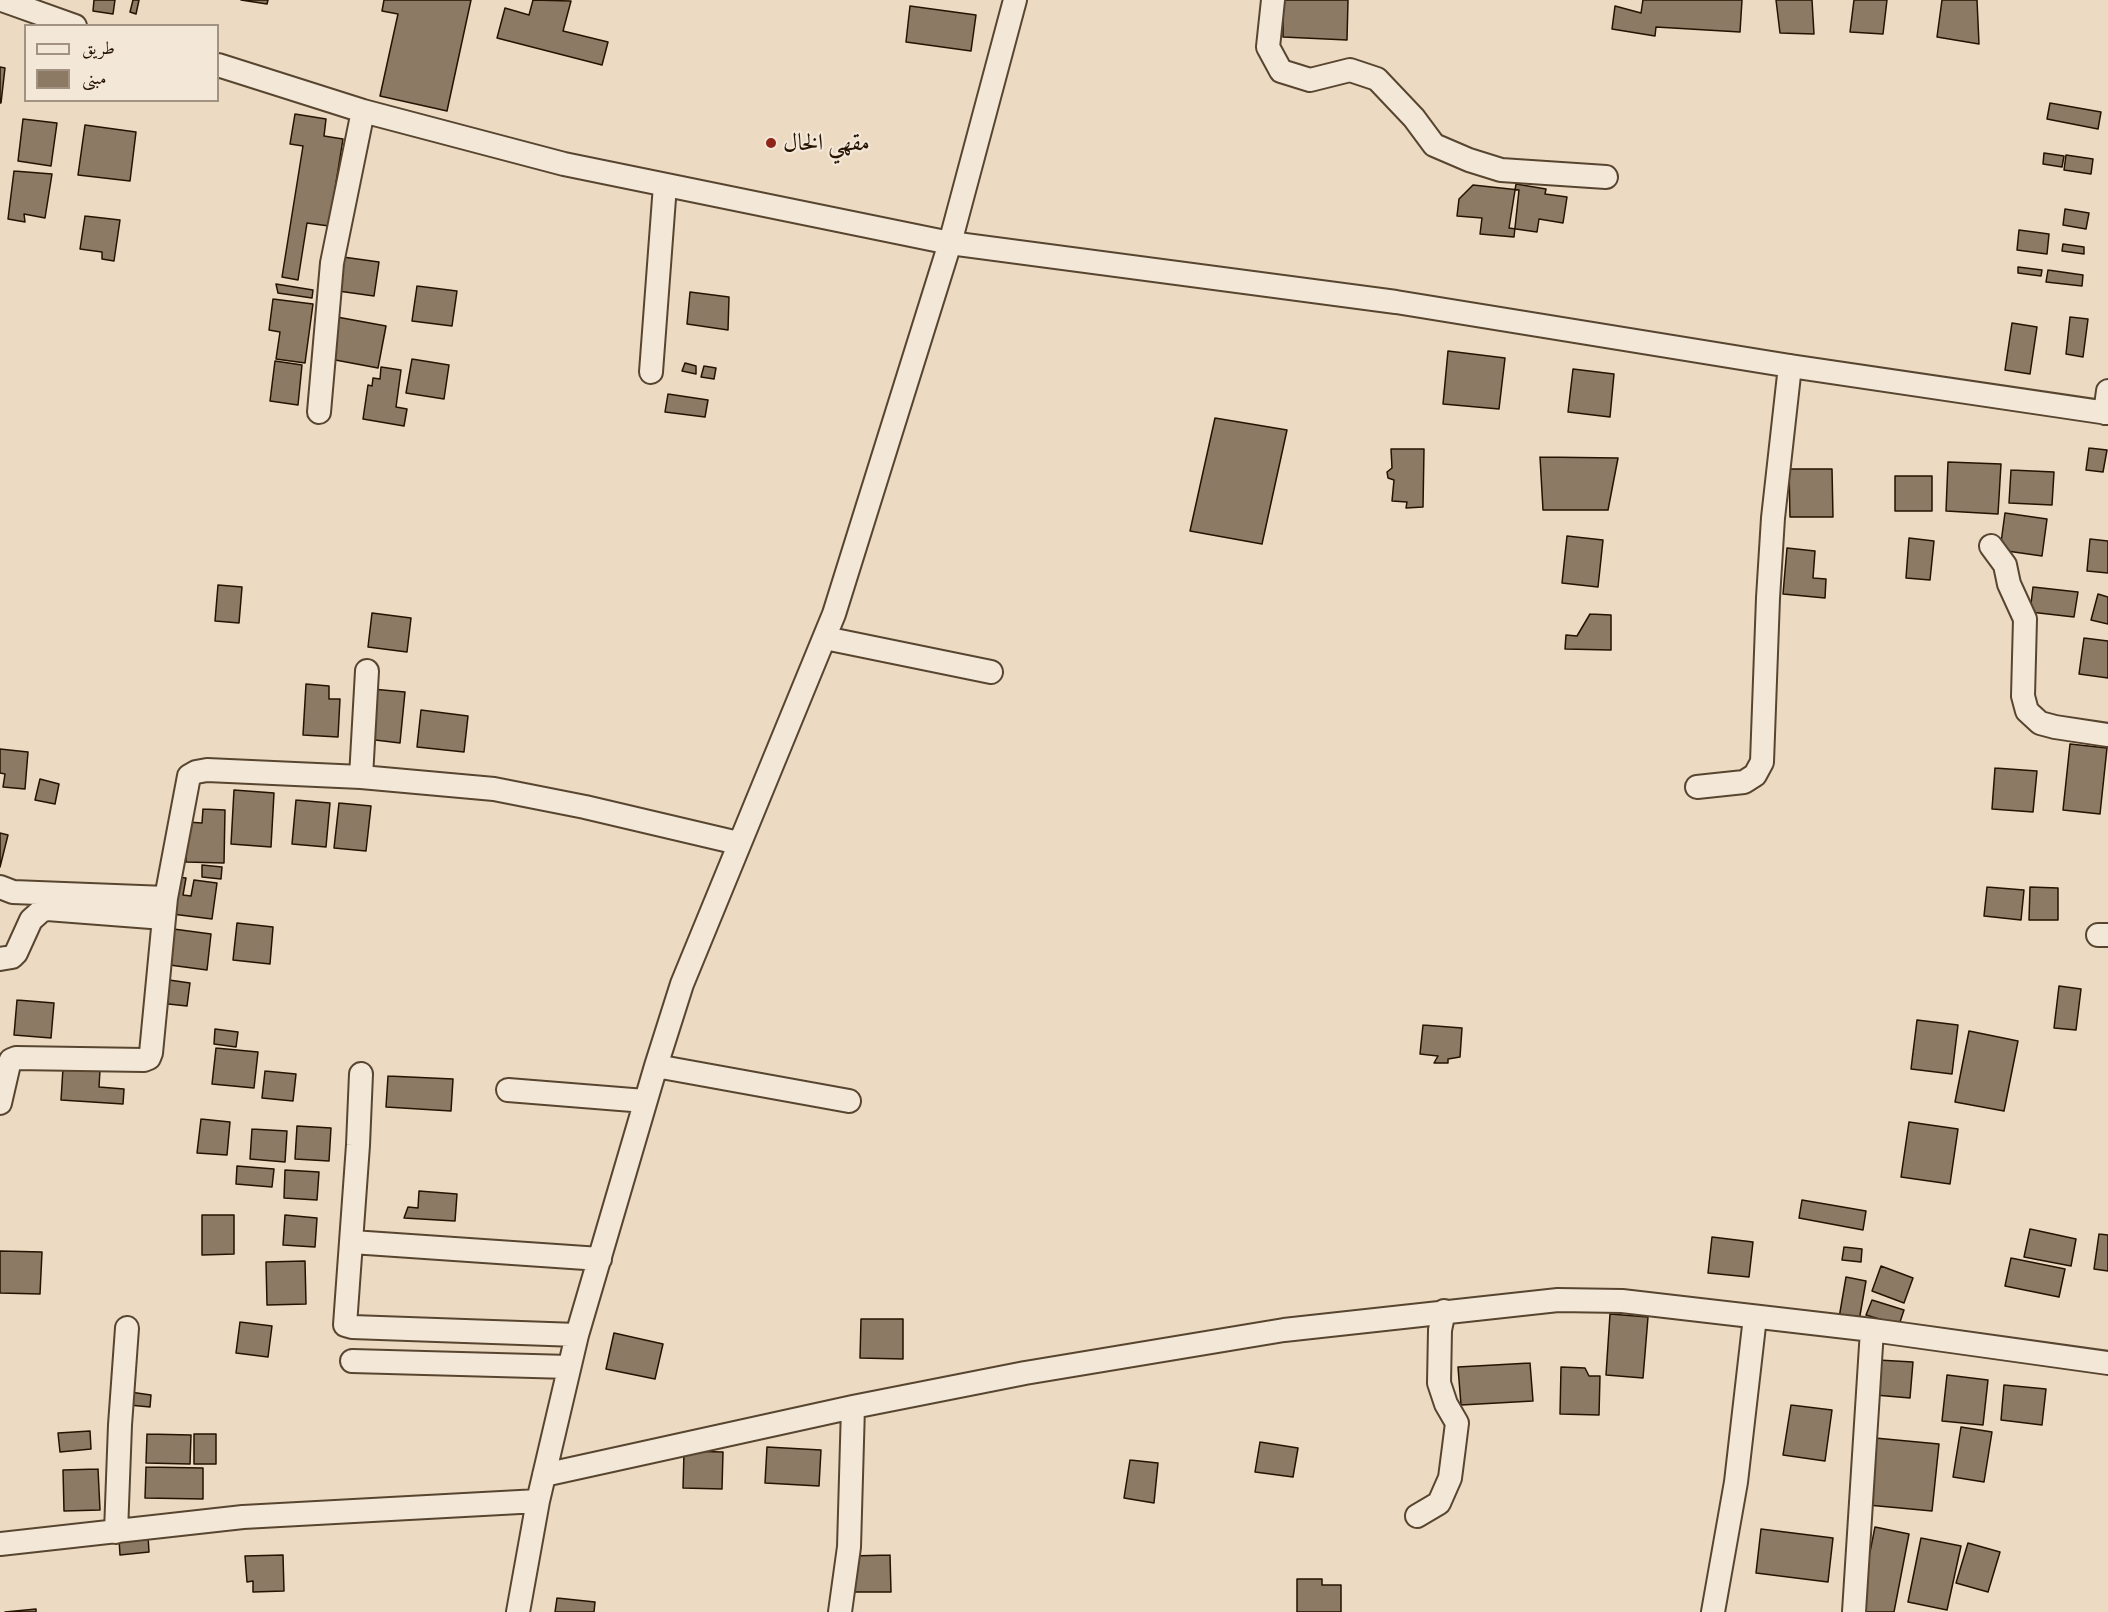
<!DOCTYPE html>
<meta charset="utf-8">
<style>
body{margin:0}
#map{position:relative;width:2108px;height:1612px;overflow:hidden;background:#ecdac2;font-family:"EB Garamond",Amiri,serif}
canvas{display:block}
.legend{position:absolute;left:24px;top:24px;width:195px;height:78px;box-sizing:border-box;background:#f3e7d7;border:2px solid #a19281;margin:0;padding:8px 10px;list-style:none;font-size:18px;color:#251300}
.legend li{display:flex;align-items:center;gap:12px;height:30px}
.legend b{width:30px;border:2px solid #a19281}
</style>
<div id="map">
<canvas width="2108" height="1612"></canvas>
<ul class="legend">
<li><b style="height:8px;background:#f3e7d7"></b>طريق</li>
<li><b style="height:16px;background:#8c7a65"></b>مبنى</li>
</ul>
</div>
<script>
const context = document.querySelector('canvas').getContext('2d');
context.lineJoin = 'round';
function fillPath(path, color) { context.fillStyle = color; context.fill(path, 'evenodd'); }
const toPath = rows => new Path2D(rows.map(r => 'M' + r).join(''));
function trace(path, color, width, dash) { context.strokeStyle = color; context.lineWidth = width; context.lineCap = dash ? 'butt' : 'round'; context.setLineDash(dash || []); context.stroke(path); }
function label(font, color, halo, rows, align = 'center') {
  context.font = font + ' "EB Garamond",Amiri,serif'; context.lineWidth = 4.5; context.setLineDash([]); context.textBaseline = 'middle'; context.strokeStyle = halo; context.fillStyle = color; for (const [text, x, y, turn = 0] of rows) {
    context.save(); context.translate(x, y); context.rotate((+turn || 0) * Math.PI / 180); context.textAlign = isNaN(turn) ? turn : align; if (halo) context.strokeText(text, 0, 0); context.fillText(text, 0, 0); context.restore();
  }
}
const building = toPath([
 [94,0,115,0,113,14,93,11,94,0],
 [133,0,139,0,136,14,130,12,133,0],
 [241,0,268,0,267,4,241,0],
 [384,0,471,0,447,111,380,96,398,14,382,11,384,0],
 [533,0,571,1,563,31,608,42,602,65,497,38,505,8,529,15,533,0],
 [1283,0,1348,0,1347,40,1283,37,1283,0],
 [1643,0,1742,0,1740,32,1656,27,1655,36,1612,29,1615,6,1641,13,1643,0],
 [1776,0,1812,0,1814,34,1780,33,1776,0],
 [1854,0,1887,0,1883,34,1850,32,1854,0],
 [1942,0,1977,0,1979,44,1937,37,1942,0],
 [910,6,976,15,971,51,906,42,910,6],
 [0,67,5,68,1,103,0,103,0,67],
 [2050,103,2101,112,2098,129,2047,119,2050,103],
 [295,114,326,119,324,136,343,139,329,226,307,223,298,280,282,277,303,146,290,144,295,114],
 [23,119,57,123,51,166,18,161,23,119],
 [85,125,136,132,130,181,78,175,85,125],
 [2044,153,2064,156,2062,167,2043,164,2044,153],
 [2066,155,2093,159,2091,174,2064,170,2066,155],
 [14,171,52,174,45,218,24,214,25,222,8,219,14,171],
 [1516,184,1546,189,1545,194,1567,197,1563,223,1539,219,1537,232,1509,228,1516,184],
 [1473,185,1519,190,1514,237,1480,234,1482,218,1457,216,1459,199,1473,185],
 [2065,209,2089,213,2086,229,2063,225,2065,209],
 [85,216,120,220,114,261,102,259,102,252,80,249,85,216],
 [2019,230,2049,234,2047,254,2017,250,2019,230],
 [2063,244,2084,247,2084,254,2062,251,2063,244],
 [343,257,379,262,374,296,338,291,343,257],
 [2018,267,2042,270,2041,276,2018,273,2018,267],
 [2048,270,2083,275,2082,286,2046,282,2048,270],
 [276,284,313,290,312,298,278,293,276,284],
 [417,286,457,291,452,326,412,321,417,286],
 [690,292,729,297,728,330,687,324,690,292],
 [273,299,313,304,305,363,276,359,280,332,269,330,273,299],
 [337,317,386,326,378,368,330,359,337,317],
 [2070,317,2088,319,2083,357,2066,354,2070,317],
 [2012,323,2037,327,2030,374,2005,370,2012,323],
 [1448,351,1505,358,1499,409,1443,404,1448,351],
 [412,359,449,365,444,399,406,393,412,359],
 [275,361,302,365,298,405,270,401,275,361],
 [685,363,696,366,696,374,682,371,685,363],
 [704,366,716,368,714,379,701,377,704,366],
 [381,367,401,370,396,407,407,409,404,426,363,419,368,385,372,386,373,378,380,379,381,367],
 [1573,369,1614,374,1610,417,1568,412,1573,369],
 [668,394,708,400,705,417,665,412,668,394],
 [1215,418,1287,430,1262,544,1190,531,1215,418],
 [2089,448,2107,450,2103,472,2086,470,2089,448],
 [1391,449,1424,449,1423,507,1406,508,1407,502,1392,501,1394,480,1388,478,1387,472,1392,468,1391,449],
 [1540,457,1618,458,1608,510,1543,510,1540,457],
 [1948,462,2001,464,1998,514,1946,511,1948,462],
 [1789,469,1832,469,1833,517,1790,517,1789,469],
 [2011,470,2054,472,2052,505,2009,503,2011,470],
 [1895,476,1932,476,1932,511,1895,511,1895,476],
 [2005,513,2047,519,2042,556,2000,550,2005,513],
 [1567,536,1603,540,1598,587,1562,583,1567,536],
 [1909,538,1934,541,1930,580,1906,578,1909,538],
 [2090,539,2108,541,2108,573,2087,571,2090,539],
 [1787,548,1815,551,1813,578,1826,579,1825,598,1783,594,1787,548],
 [218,585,242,587,239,623,215,621,218,585],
 [2033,587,2078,592,2074,617,2030,612,2033,587],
 [2098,594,2108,597,2108,624,2091,620,2098,594],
 [372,613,411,618,407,652,368,647,372,613],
 [1590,614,1611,615,1611,650,1565,649,1566,635,1577,636,1590,614],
 [2084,638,2108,641,2108,678,2079,674,2084,638],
 [306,684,329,686,329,699,340,699,338,737,303,735,306,684],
 [372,689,405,692,400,743,367,739,372,689],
 [421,710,468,716,464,752,417,747,421,710],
 [2070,744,2107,748,2100,814,2063,810,2070,744],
 [0,749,28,752,25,789,3,787,5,774,0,773,0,749],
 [1995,768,2037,771,2033,812,1992,809,1995,768],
 [40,779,59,784,55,804,35,800,40,779],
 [234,790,274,793,271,847,231,844,234,790],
 [296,800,330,803,326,847,292,844,296,800],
 [339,803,371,806,366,851,334,848,339,803],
 [203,809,225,810,224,863,186,862,187,822,202,823,203,809],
 [0,833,8,835,0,867,0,833],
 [202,865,222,867,221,879,202,877,202,865],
 [177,877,186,878,183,895,191,896,194,880,217,883,212,919,172,914,177,877],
 [1987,887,2024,890,2021,920,1984,916,1987,887],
 [2030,887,2058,888,2058,920,2029,920,2030,887],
 [237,923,273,927,270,964,233,960,237,923],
 [166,928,211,934,207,970,162,964,166,928],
 [162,979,190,983,187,1006,159,1003,162,979],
 [2059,986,2081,989,2076,1030,2054,1028,2059,986],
 [17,1000,54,1003,51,1038,14,1035,17,1000],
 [1917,1020,1958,1025,1952,1074,1911,1069,1917,1020],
 [1423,1025,1462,1028,1460,1057,1448,1059,1448,1063,1434,1063,1438,1056,1420,1054,1423,1025],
 [215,1029,238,1032,236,1047,214,1044,215,1029],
 [1969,1031,2018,1041,2004,1111,1955,1102,1969,1031],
 [216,1048,258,1052,254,1088,212,1084,216,1048],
 [63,1068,100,1070,99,1087,124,1089,123,1104,61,1100,63,1068],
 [265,1071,296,1074,293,1101,262,1098,265,1071],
 [388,1076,453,1079,451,1111,386,1107,388,1076],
 [201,1119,230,1122,227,1155,197,1153,201,1119],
 [1909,1122,1958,1129,1950,1184,1901,1177,1909,1122],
 [297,1126,331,1128,329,1161,295,1159,297,1126],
 [252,1129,287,1131,285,1162,250,1159,252,1129],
 [237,1166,274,1169,272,1187,236,1184,237,1166],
 [285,1170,319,1172,317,1200,284,1198,285,1170],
 [419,1191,457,1194,455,1221,404,1218,408,1207,418,1208,419,1191],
 [1802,1200,1866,1211,1863,1230,1799,1218,1802,1200],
 [202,1215,234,1215,234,1254,202,1255,202,1215],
 [285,1215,317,1218,315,1247,283,1245,285,1215],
 [2030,1229,2076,1239,2071,1266,2024,1257,2030,1229],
 [2099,1234,2108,1235,2108,1271,2094,1269,2099,1234],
 [1712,1237,1753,1242,1749,1277,1708,1273,1712,1237],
 [1844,1247,1862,1249,1861,1262,1842,1260,1844,1247],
 [0,1251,42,1252,40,1294,0,1293,0,1251],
 [2011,1258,2065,1269,2059,1297,2005,1286,2011,1258],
 [305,1261,306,1304,267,1305,266,1262,305,1261],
 [1881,1266,1913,1278,1904,1303,1872,1291,1881,1266],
 [1846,1277,1866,1281,1859,1321,1839,1318,1846,1277],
 [1872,1300,1904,1310,1899,1325,1866,1315,1872,1300],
 [1610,1314,1648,1317,1643,1378,1606,1375,1610,1314],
 [861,1319,903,1319,903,1359,860,1358,861,1319],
 [240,1322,272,1326,268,1357,236,1353,240,1322],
 [614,1333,663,1344,655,1379,606,1369,614,1333],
 [1878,1360,1913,1362,1910,1398,1875,1395,1878,1360],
 [1530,1363,1533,1401,1461,1405,1458,1367,1530,1363],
 [1561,1367,1585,1368,1589,1376,1600,1376,1599,1415,1560,1414,1561,1367],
 [1947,1375,1988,1380,1983,1425,1942,1421,1947,1375],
 [2004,1385,2046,1389,2042,1425,2001,1420,2004,1385],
 [130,1392,151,1395,150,1407,129,1405,130,1392],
 [1791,1405,1832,1410,1825,1461,1783,1455,1791,1405],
 [1961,1427,1992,1432,1984,1482,1953,1477,1961,1427],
 [90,1431,91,1449,60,1452,58,1433,90,1431],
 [147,1434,191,1435,190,1464,146,1463,147,1434],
 [194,1434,216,1434,216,1464,194,1464,194,1434],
 [1875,1438,1939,1444,1932,1511,1868,1505,1875,1438],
 [1260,1442,1298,1448,1293,1477,1255,1472,1260,1442],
 [767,1447,821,1450,819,1486,765,1483,767,1447],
 [684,1451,723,1452,722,1489,683,1488,684,1451],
 [1130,1460,1158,1463,1154,1503,1124,1498,1130,1460],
 [146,1467,203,1468,203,1499,145,1498,146,1467],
 [98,1469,100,1510,64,1511,63,1470,98,1469],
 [1875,1527,1909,1534,1894,1612,1858,1612,1875,1527],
 [1761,1529,1833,1538,1828,1582,1756,1573,1761,1529],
 [148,1536,149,1552,120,1555,119,1539,148,1536],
 [1921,1538,1961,1546,1947,1610,1908,1602,1921,1538],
 [1968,1543,2000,1552,1988,1592,1956,1583,1968,1543],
 [283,1555,284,1591,253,1592,253,1581,247,1582,245,1556,283,1555],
 [890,1555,891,1592,852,1592,851,1556,890,1555],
 [1297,1579,1322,1579,1322,1585,1341,1585,1341,1612,1297,1612,1297,1579],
 [557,1598,595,1602,594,1612,555,1612,557,1598],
 [36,1609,36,1612,5,1612,36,1609]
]);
fillPath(building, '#8c7a65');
trace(building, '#251300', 1.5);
const minor = toPath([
 [2,0,75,26],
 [1273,0,1268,47,1281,71,1310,80,1350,70,1377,79,1414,118,1434,145,1469,160,1501,170,1606,177],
 [218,65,363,111,564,164,950,243,1396,302,1790,366,2108,413],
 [651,372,665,185],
 [319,412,332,263,363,111],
 [2105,413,2108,391],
 [1991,546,2005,565,2009,584,2025,619,2023,696,2027,711,2040,723,2055,727,2108,735],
 [825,638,991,672],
 [361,777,367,671],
 [1697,787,1744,782,1755,775,1762,762,1768,598,1773,518,1790,366],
 [0,887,13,892,166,898],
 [2098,935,2108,935],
 [0,959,12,957,16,953,31,920,41,911,47,909,164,918,166,898,189,776,196,772,207,770,361,777,494,789,585,807,738,843],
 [656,1066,849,1101],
 [361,1074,358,1145,345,1325,352,1327,577,1335],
 [508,1090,645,1101],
 [0,1103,9,1064,11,1060,16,1058,144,1060,149,1058,151,1053,164,918],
 [352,1242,600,1259],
 [352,1361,569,1367],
 [544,1475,853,1407,1025,1373,1284,1330,1558,1300,1622,1301,1872,1330,2108,1363],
 [1417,1516,1439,1503,1450,1478,1454,1447,1457,1423,1446,1404,1439,1383,1440,1330,1444,1311],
 [116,1532,120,1425,127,1328],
 [0,1544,243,1517,538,1501],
 [518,1612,538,1501,577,1335,656,1066,682,984,834,614,950,243,1015,0],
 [840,1612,849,1547,853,1407],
 [1713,1612,1736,1482,1755,1317],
 [1854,1612,1872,1330]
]);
trace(minor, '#574530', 26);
trace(minor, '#f3e7d7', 22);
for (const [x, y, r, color] of [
 [771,143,6,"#8f2418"]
]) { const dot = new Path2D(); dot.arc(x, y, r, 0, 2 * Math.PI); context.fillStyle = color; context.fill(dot); trace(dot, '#f3e7d7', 2); }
label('24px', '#251300', '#f3e7d7', [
 ["مقهي الخال",783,143]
], 'left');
</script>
